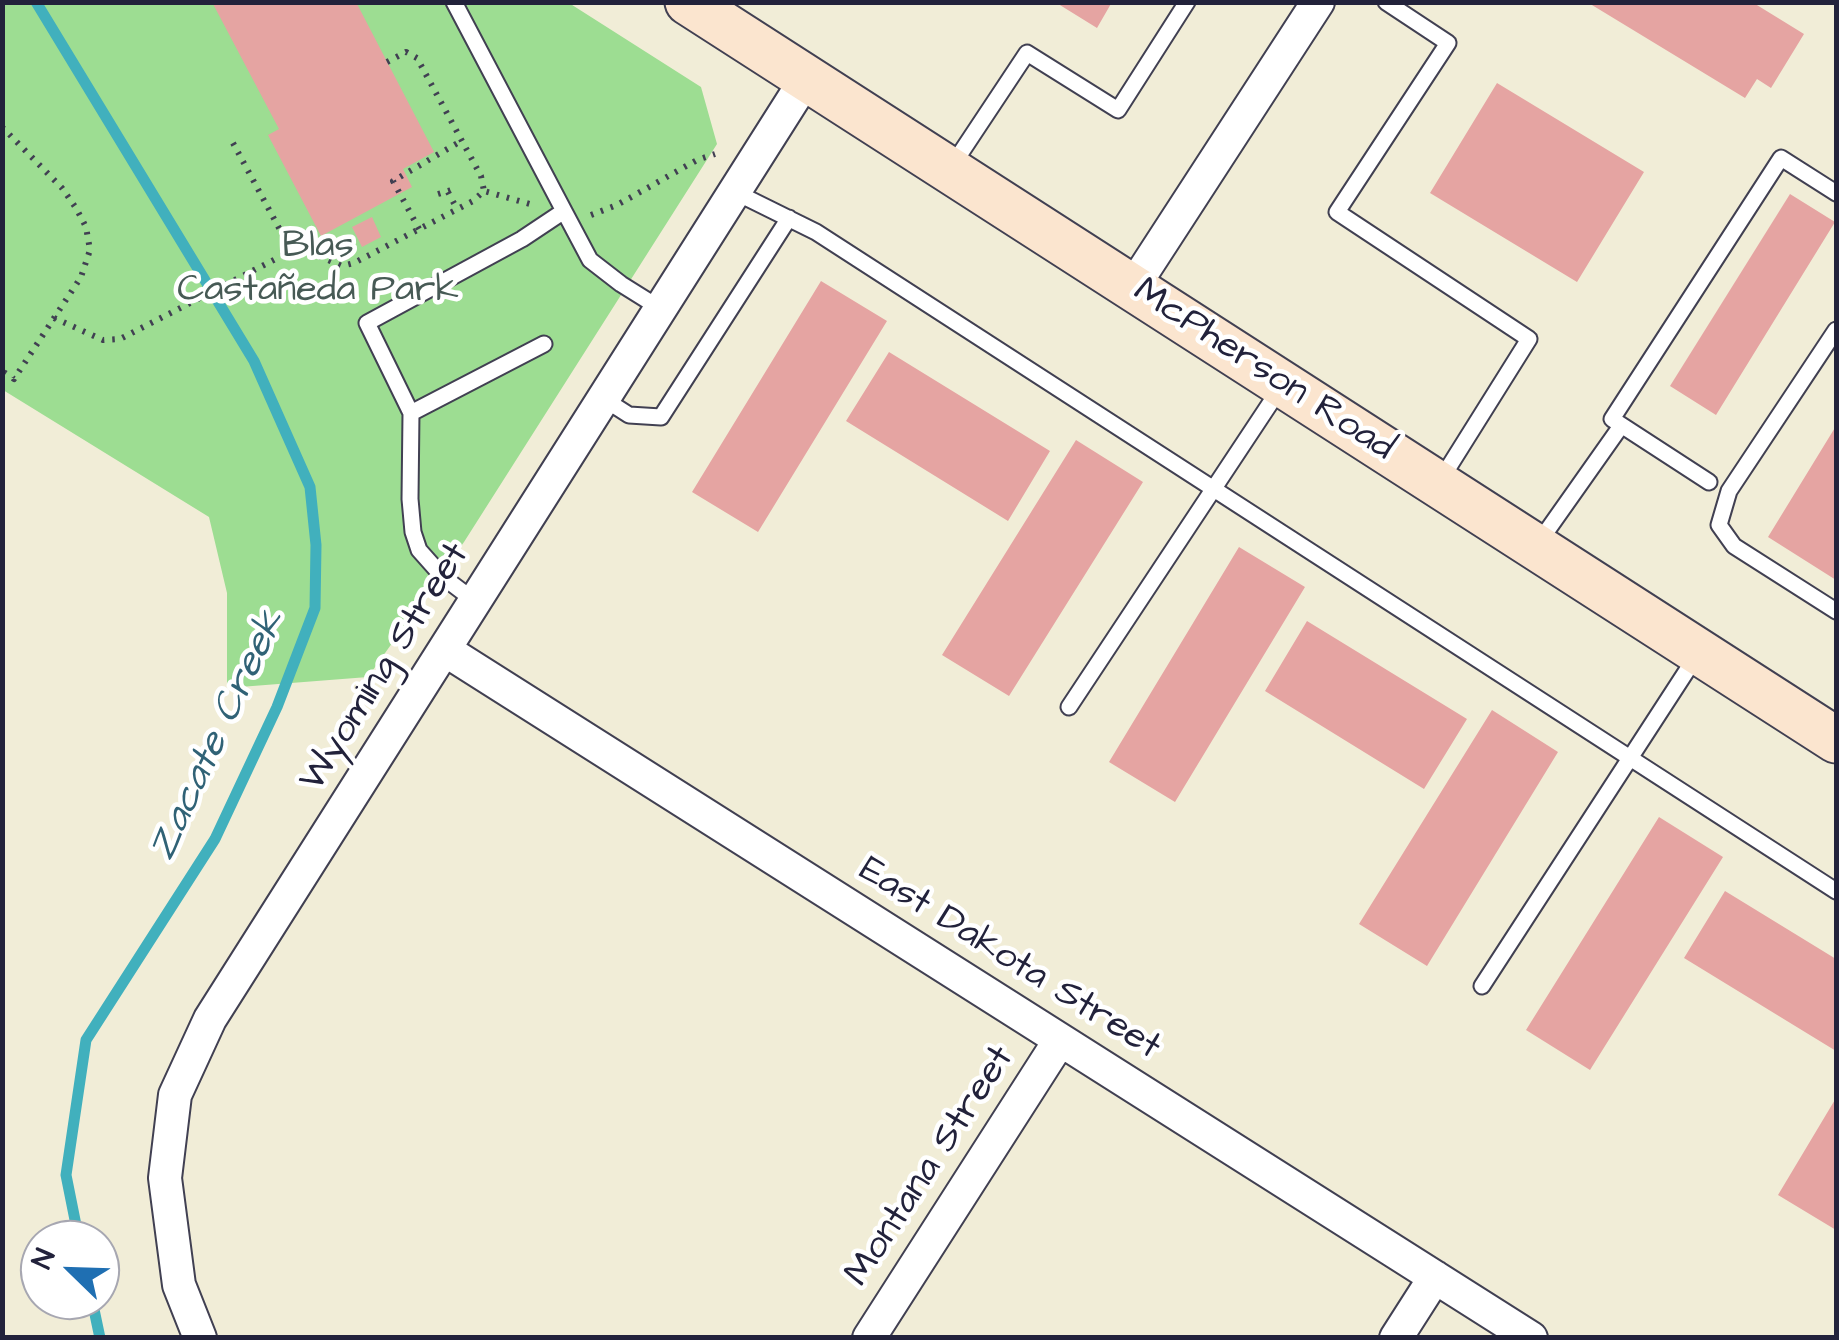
<!DOCTYPE html>
<meta charset="utf-8">
<style>
body{margin:0}
#map{position:relative;width:1839px;height:1340px;overflow:hidden;background:#f1edd7;font-family:"Architects Daughter",sans-serif}
canvas{display:block}
.frame{position:absolute;inset:0;border:5px solid #22223b;pointer-events:none}
.north{position:absolute;left:20px;top:1220px;width:100px;height:100px;box-sizing:border-box;background:#fff;border:2px solid #a7a7b1;border-radius:50%;rotate:293deg;font-size:28px;font-weight:700;line-height:40px;text-align:center;color:#22223b}
.north::after{content:'';display:block;margin:auto;width:35px;height:45px;background:#1f6fb2;clip-path:polygon(50% 0,100% 100%,50% 72%,0 100%)}
</style>
<div id="map">
<canvas width="1839" height="1340"></canvas>
<div class="frame"></div>
<div class="north">N</div>
</div>
<script>
const context = document.querySelector('canvas').getContext('2d');
context.lineJoin = 'round';
function fillPath(path, color) { context.fillStyle = color; context.fill(path, 'evenodd'); }
const toPath = rows => new Path2D(rows.map(r => 'M' + r).join(''));
function trace(path, color, width, dash) { context.strokeStyle = color; context.lineWidth = width; context.lineCap = dash ? 'butt' : 'round'; context.setLineDash(dash || []); context.stroke(path); }
function label(font, color, halo, rows, align = 'center') {
  context.font = font + ' "Architects Daughter",sans-serif'; context.lineWidth = 9; context.setLineDash([]); context.textBaseline = 'middle'; context.strokeStyle = halo; context.fillStyle = color; for (const [text, x, y, turn = 0] of rows) {
    context.save(); context.translate(x, y); context.rotate((+turn || 0) * Math.PI / 180); context.textAlign = isNaN(turn) ? turn : align; if (halo) context.strokeText(text, 0, 0); context.fillText(text, 0, 0); context.restore();
  }
}
fillPath(toPath([
 [2,3,569,3,701,87,717,144,464,542,368,677,227,688,227,593,209,517,3,390]
]), '#9ddd92');
trace(toPath([
 [36,2,254,361,310,487,316,545,315,608,277,707,215,839,86,1040,66,1175,79,1240],
 [92,1300,100,1338]
]), '#41b0bd', 11);
fillPath(toPath([
 [212,2,356,2,434,152,403,169,412,187,321,236,268,135,279,129],
 [1055,2,1112,2,1097,28],
 [1587,2,1752,2,1804,34,1771,88,1757,79,1745,98],
 [1497,83,1644,172,1577,282,1430,193],
 [1790,194,1835,222,1716,415,1670,386],
 [372,217,381,237,362,247,352,227],
 [821,281,887,321,758,532,692,492],
 [889,352,1050,451,1008,521,846,421],
 [1836,426,1836,580,1768,537],
 [1076,440,1143,482,1009,696,942,655],
 [1239,547,1305,587,1175,802,1109,762],
 [1307,621,1467,719,1424,789,1265,691],
 [1492,710,1558,752,1427,966,1359,924],
 [1659,817,1723,857,1590,1070,1526,1030],
 [1725,891,1836,959,1836,1051,1684,958],
 [1836,1098,1836,1230,1778,1195]
]), '#e5a4a2');
const service = toPath([
 [454,2,564,211,522,239,367,323,411,413,410,499,413,532,419,550,443,577,476,602],
 [1386,2,1448,43,1337,212,1529,339,1440,481],
 [952,166,1027,53,1118,110,1187,2],
 [735,192,816,232,1836,891],
 [564,211,590,260,621,284,661,309],
 [1836,330,1729,491,1719,525,1734,546,1836,611],
 [604,399,629,415,661,417,789,218],
 [411,413,544,344],
 [1709,482,1612,419,1781,158,1836,193],
 [1537,545,1621,426],
 [1069,707,1279,390],
 [1482,986,1697,655]
]);
const minor = toPath([
 [1133,287,1318,2],
 [445,650,1531,1338],
 [200,1338,179,1285,165,1178,175,1095,210,1019,806,79],
 [869,1338,1060,1040],
 [1396,1338,1435,1277]
]);
const secondary = toPath([
 [688,2,1836,740]
]);
trace(service, '#414052', 19);
trace(minor, '#414052', 36);
trace(secondary, '#414052', 49);
trace(toPath([
 [387,62,406,52,417,58,481,176,484,191],
 [2,127,62,188,76,208,86,227,90,250,81,277,14,379,2,371],
 [233,143,292,252],
 [448,192,457,209],
 [438,194,458,188],
 [591,215,617,205,697,160,715,154],
 [419,229,393,181,461,141],
 [54,318,103,340,120,339,299,247,342,266,354,263,473,201,484,191,530,204]
]), '#414052', 6, [2.5, 8]);
trace(service, '#fff', 15);
trace(minor, '#fff', 32);
trace(secondary, '#fbe5cf', 45);
label('38px', '#475a55', '#fff', [
 ["Blas",318,248],
 ["Castañeda Park",318,292]
]);
label('38px', '#22223b', '#fff', [
 ["McPherson Road",1263,371,33],
 ["Wyoming Street",386,668,-58],
 ["East Dakota Street",1009,960,32],
 ["Montana Street",931,1167,-57]
]);
label('italic 40px', '#306276', '#fff', [
 ["Zacate Creek",219,736,-65]
]);
</script>
